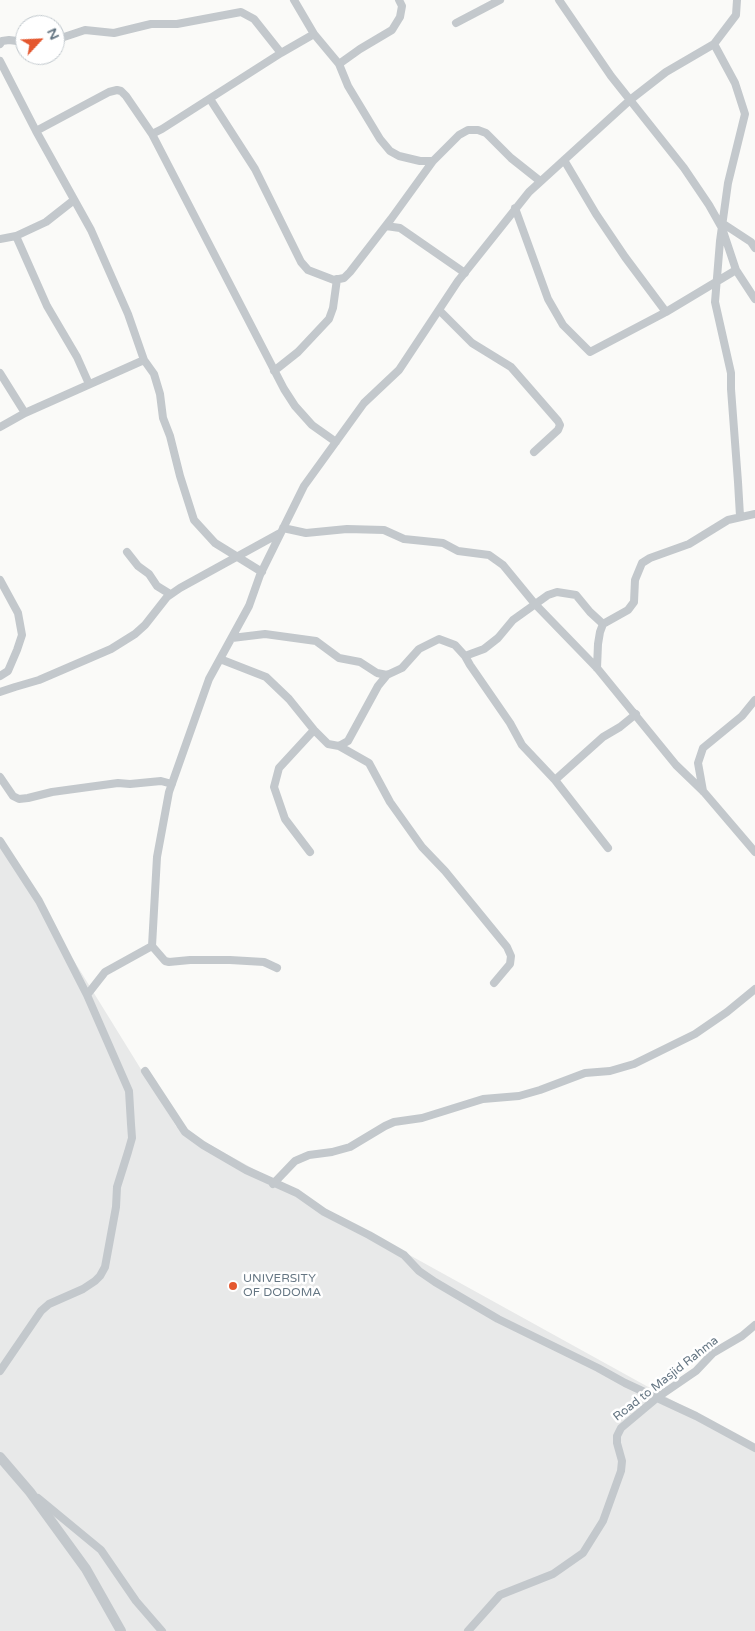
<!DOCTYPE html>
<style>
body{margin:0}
#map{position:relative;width:755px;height:1631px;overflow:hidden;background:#fafaf8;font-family:"Varela Round",sans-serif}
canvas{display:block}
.north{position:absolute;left:15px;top:15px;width:50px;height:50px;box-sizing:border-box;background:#fff;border:1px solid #c1c8cd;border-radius:50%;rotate:65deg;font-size:14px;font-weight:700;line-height:20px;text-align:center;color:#657683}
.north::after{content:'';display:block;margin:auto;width:18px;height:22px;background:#e4572e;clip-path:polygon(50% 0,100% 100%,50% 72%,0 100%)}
</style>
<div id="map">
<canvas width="755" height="1631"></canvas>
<div class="north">N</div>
</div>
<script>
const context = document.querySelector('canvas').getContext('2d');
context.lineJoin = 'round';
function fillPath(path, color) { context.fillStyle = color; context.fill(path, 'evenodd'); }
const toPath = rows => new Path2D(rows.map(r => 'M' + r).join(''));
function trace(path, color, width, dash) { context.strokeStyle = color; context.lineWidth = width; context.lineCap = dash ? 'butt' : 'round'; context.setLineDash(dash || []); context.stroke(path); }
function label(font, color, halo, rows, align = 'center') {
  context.font = font + ' "Varela Round",sans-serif'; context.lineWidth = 5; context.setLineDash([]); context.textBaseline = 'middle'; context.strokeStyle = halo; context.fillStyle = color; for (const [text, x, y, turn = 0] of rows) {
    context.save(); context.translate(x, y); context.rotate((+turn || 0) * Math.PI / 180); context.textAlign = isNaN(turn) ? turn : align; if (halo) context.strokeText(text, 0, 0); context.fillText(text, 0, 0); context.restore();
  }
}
fillPath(toPath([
 [0,841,176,1126,755,1446,755,1631,0,1631]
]), '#e8e9e9');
trace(toPath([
 [294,0,314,34],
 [559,0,611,76,684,168,709,205,722,228,736,270,755,299],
 [456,23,500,0],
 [55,40,85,30,114,33,151,24,177,24,241,12,254,19,281,53,314,34,339,64,360,49,392,30,400,17,402,6,399,0],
 [0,44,2,41,9,40,25,42],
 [714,44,735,83,745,114,728,183,720,241,715,302,731,373,731,389,738,482,740,516],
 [0,61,36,131,91,230,128,314,144,360,154,374,160,394,163,418,170,436,180,476,194,520,215,543,262,572],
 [339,64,348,86,380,139,390,151,399,156,420,161,433,161,459,135,468,130,478,130,486,133,511,158,540,181],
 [210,99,255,169,301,262,308,270,334,280,344,278,350,272,391,219,433,161],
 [36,131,109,92,117,90,121,91,126,96,152,134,284,389,295,406,312,425,336,442],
 [152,134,162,129,281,53],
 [564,160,596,214,625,257,666,312],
 [515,208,548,299,563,325,590,352,666,312,736,270],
 [722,223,751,242,755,248],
 [386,226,400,228,465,273],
 [16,236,47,306,77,357,89,384],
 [0,239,16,236,46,222,74,200],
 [439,310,472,343,511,367,558,421,560,425,558,430,534,452],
 [274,371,298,352,329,319,333,308,337,279],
 [0,373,25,413],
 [0,427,25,413,144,360],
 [283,528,306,533,347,529,384,530,404,539,443,543,458,551,489,555,503,565,535,604,597,668,676,765,703,791,755,852],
 [127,552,138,566,149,574,157,586,170,594],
 [0,580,18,613,22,635,17,650,8,671,0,676],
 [232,638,265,634,316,641,339,658,360,662,377,673,387,675,402,668,419,649,439,639,455,645,465,656,484,649,498,638,513,620,548,595,557,592,576,595,590,612,603,624,628,610,634,602,635,580,642,563,650,558,689,544,728,520,755,514],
 [465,656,470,665,510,723,522,745,555,780,608,848],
 [220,659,266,677,289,699,314,730,328,744,339,746,348,741,378,686,387,675],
 [597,668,598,644,600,632,603,624],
 [0,692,15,687,39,680,111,649,135,634,145,625,167,597,180,588,280,533],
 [339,746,369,763,390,802,422,847,445,871,507,947,511,956,510,964,494,983],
 [0,777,13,796,19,799,28,798,52,792,118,783,130,784,161,781,172,784],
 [555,780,603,737,620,727,636,714],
 [703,791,698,763,703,748,742,716,755,700],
 [0,841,39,901,87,995],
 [310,852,285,819,274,787,279,768,314,730],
 [152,946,165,961,169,962,190,960,230,960,264,962,277,968],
 [145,1071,185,1132,203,1145,246,1170,297,1193,324,1212,369,1235,404,1255,419,1271,435,1282,498,1319,598,1368,625,1383,696,1416,755,1448],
 [273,1184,295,1161,309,1155,332,1152,350,1147,385,1126,394,1122,422,1118,483,1099,519,1096,540,1090,585,1073,610,1071,634,1064,695,1034,727,1012,755,989],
 [0,1371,41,1311,49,1304,83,1289,95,1281,100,1276,105,1267,116,1207,117,1187,128,1152,132,1138,131,1124,129,1091,87,995,105,972,152,946,157,857,169,792,209,679,249,606,260,575,304,486,364,403,399,370,458,281,529,192,630,100,666,72,714,44,736,15,737,0],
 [38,1498,101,1550,136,1601,162,1631],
 [468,1631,500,1595,553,1574,583,1553,603,1521,621,1471,622,1461,617,1443,617,1436,621,1428,658,1397,696,1371,713,1353,742,1336,755,1325]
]), '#c3c8cc', 8);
trace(toPath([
 [0,1457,30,1492,86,1569,121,1631]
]), '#c3c8cc', 10);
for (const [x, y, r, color] of [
 [233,1286,5,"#e4572e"]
]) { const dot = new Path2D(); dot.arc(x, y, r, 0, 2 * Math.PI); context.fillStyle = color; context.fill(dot); trace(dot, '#fff', 2); }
label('12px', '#657683', '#fff', [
 ["UNIVERSITY",243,1279],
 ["OF DODOMA",243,1293]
], 'left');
label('12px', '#657683', '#fff', [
 ["Road to Masjid Rahma",666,1379,-38]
]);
</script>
